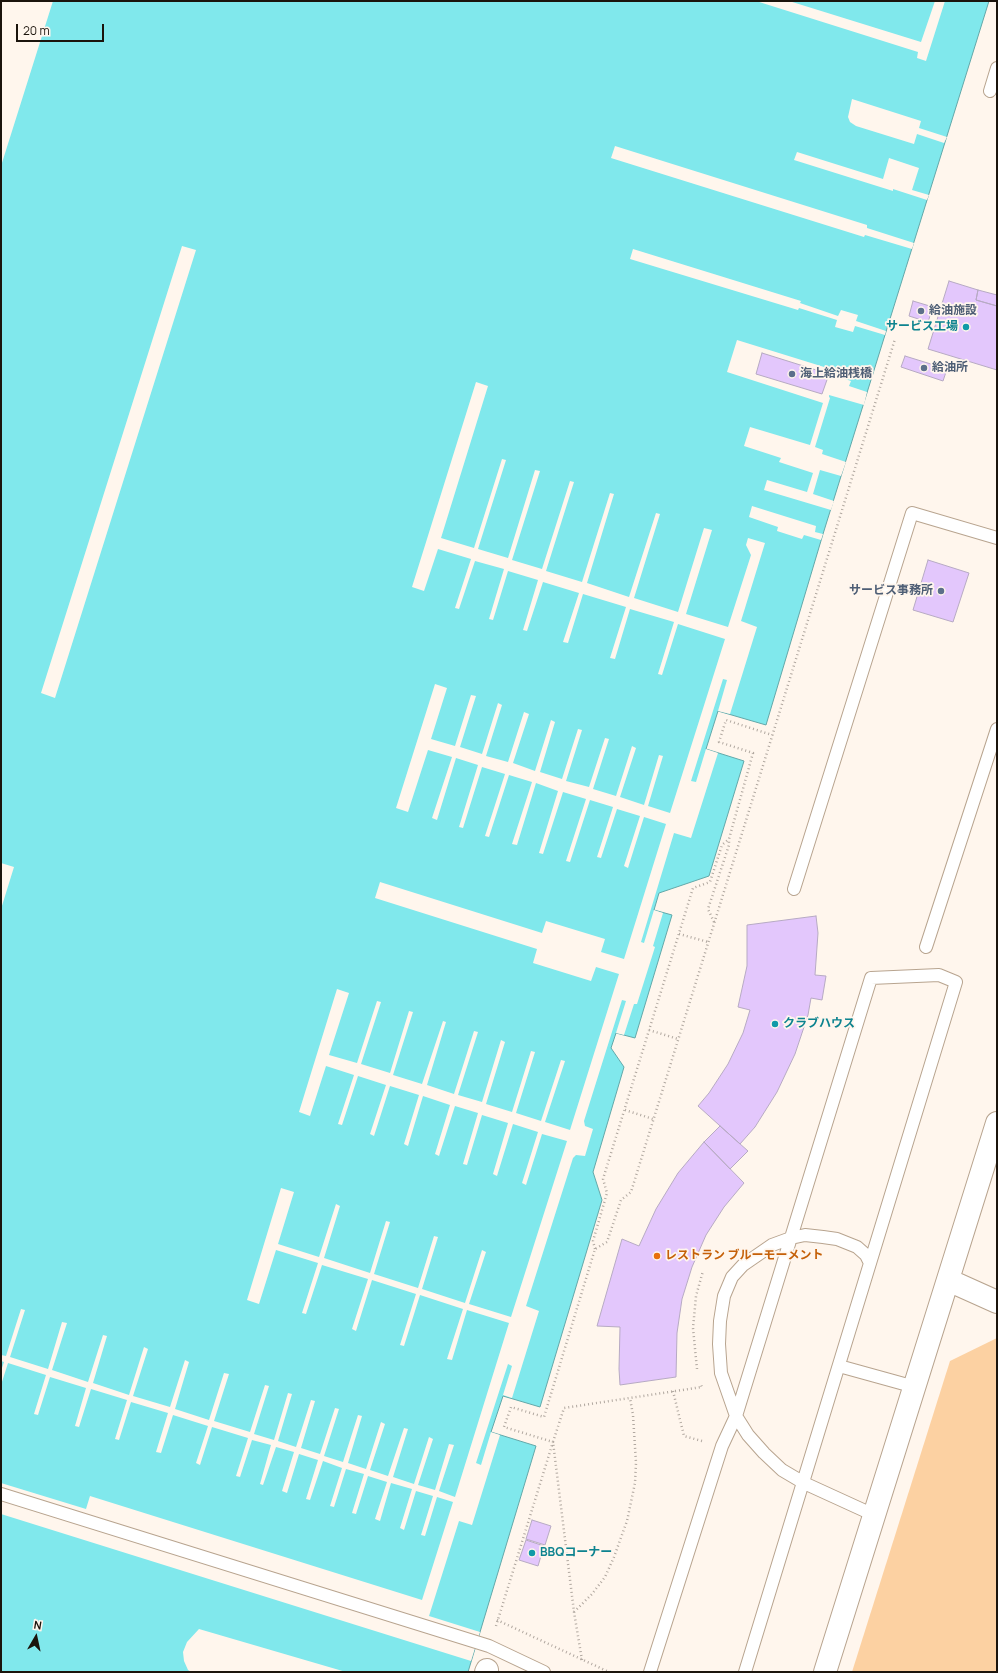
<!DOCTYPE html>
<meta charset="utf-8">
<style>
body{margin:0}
#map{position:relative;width:998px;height:1673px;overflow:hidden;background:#fff6ed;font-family:Manrope,sans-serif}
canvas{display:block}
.frame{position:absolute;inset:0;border:2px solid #1b140c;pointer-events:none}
.north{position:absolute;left:16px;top:1617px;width:40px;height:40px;-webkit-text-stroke:3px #fff6ed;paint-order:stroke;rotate:9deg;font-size:11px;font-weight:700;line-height:16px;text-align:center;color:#1b140c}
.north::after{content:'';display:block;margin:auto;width:14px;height:18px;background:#1b140c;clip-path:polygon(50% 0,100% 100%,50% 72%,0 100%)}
.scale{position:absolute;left:16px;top:24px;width:88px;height:18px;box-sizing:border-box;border:2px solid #1b140c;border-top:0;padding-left:5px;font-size:12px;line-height:14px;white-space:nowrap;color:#1b140c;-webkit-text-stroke:3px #fff6ed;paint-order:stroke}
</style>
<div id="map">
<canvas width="998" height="1673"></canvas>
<div class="frame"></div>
<div class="north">N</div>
<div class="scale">20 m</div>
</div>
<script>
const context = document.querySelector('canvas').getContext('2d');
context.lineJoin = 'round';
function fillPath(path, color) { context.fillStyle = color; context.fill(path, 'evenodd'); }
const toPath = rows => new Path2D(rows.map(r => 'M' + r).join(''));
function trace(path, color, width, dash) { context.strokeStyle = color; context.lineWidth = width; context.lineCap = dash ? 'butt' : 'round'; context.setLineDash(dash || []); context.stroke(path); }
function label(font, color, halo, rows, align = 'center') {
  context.font = font + ' Manrope,"Noto Sans JP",sans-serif'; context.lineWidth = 3.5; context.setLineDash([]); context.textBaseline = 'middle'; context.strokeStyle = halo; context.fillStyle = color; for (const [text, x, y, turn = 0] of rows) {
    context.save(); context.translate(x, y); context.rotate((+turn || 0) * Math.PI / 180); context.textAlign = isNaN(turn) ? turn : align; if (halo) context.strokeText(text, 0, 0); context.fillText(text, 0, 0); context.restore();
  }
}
fillPath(toPath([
 [997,1338,997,1672,852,1672,950,1361]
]), '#fcd1a2');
const water = toPath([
 [1,1,989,1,823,534,766,725,718,711,706,749,744,761,709,876,659,893,654,910,672,915,635,1038,616,1033,611,1048,624,1067,593,1172,602,1200,540,1407,503,1396,491,1432,536,1446,468,1672,1,1672,1,1]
]);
fillPath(water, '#80e8ec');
trace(water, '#62a8a9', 1);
fillPath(toPath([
 [1,1,53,1,1,166],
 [756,1,789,1,921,42,935,1,945,1,926,61,917,58,918,52],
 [852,99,921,121,919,128,947,137,944,143,917,134,914,144,856,126,850,122,848,117],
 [615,146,867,225,867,228,914,243,912,249,865,235,864,237,611,158],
 [797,152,883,179,889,158,919,168,912,190,929,195,927,200,893,189,893,191,794,160],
 [182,246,196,250,55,698,41,693],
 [633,249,801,301,800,303,838,316,841,310,858,315,856,321,886,331,885,335,855,326,853,332,835,327,837,320,799,308,798,310,630,259],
 [737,340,837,371,836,376,851,381,849,386,867,392,864,405,829,395,829,397,830,398,815,447,823,450,822,454,846,462,841,476,820,470,813,494,834,501,831,510,764,490,767,480,807,492,813,473,779,462,781,458,744,446,750,427,810,445,823,403,727,372],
 [476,382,488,386,441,538,474,548,502,459,506,460,478,549,508,558,535,470,540,471,512,560,542,569,570,481,574,482,546,571,582,582,610,493,614,494,587,583,629,597,656,513,660,514,634,598,678,612,704,528,712,530,686,614,728,627,751,555,746,545,748,538,765,543,741,621,757,627,730,714,718,711,727,680,723,679,691,781,696,782,706,749,718,753,691,838,674,833,641,942,644,943,654,910,663,913,653,946,655,947,637,1004,634,1004,624,1035,616,1033,626,1001,622,1000,584,1121,585,1126,593,1129,585,1156,576,1155,573,1158,526,1306,539,1311,512,1398,503,1395,512,1366,508,1364,476,1463,481,1465,491,1432,500,1435,472,1525,459,1521,429,1616,480,1632,471,1661,1,1514,1,1483,86,1509,90,1496,422,1600,453,1502,437,1497,425,1536,421,1535,433,1496,416,1491,404,1530,400,1528,412,1489,391,1483,380,1521,375,1519,387,1482,368,1476,356,1514,352,1513,364,1474,346,1469,334,1507,330,1506,342,1468,323,1461,310,1500,306,1499,318,1460,299,1454,287,1493,282,1491,294,1452,276,1447,263,1485,260,1484,271,1445,252,1440,240,1477,236,1476,248,1438,212,1427,200,1465,196,1463,208,1426,173,1415,161,1453,156,1452,168,1413,131,1402,119,1440,115,1439,127,1400,91,1389,79,1427,75,1426,86,1388,50,1377,38,1415,34,1414,46,1375,8,1363,1,1385,1,1371,4,1362,1,1361,1,1355,6,1356,21,1309,25,1310,10,1357,48,1369,62,1322,67,1323,52,1370,88,1382,103,1335,107,1336,93,1383,129,1395,144,1347,148,1349,133,1396,170,1407,185,1360,189,1362,175,1409,209,1420,224,1373,229,1374,214,1421,250,1432,265,1385,269,1386,254,1434,274,1440,288,1393,292,1394,278,1441,296,1447,311,1400,315,1401,301,1448,320,1454,335,1408,339,1409,324,1456,343,1462,358,1415,362,1416,348,1463,366,1469,381,1422,385,1424,370,1470,388,1476,404,1428,408,1429,393,1477,414,1484,429,1437,433,1439,418,1485,435,1490,449,1444,454,1445,439,1491,455,1497,509,1323,467,1310,452,1360,447,1359,463,1309,420,1295,404,1346,400,1345,416,1294,372,1280,356,1331,352,1329,368,1279,322,1265,306,1314,302,1313,318,1263,276,1250,259,1304,247,1300,281,1188,294,1192,278,1244,319,1257,336,1204,340,1206,324,1258,370,1273,386,1221,390,1222,374,1274,418,1288,434,1236,438,1237,422,1289,465,1303,482,1250,486,1252,469,1304,511,1317,567,1141,542,1134,526,1185,522,1183,538,1132,513,1124,497,1176,493,1174,508,1123,482,1115,467,1165,463,1164,478,1113,455,1106,439,1156,435,1154,450,1105,423,1096,408,1146,404,1144,419,1095,390,1086,374,1136,370,1134,386,1085,358,1076,342,1125,338,1124,354,1075,326,1066,310,1116,299,1112,337,989,349,993,329,1055,357,1063,377,1001,381,1002,361,1064,390,1073,409,1011,413,1012,393,1075,422,1084,443,1021,446,1022,427,1085,454,1094,474,1031,478,1032,458,1095,482,1102,501,1040,505,1042,486,1104,512,1112,531,1051,535,1052,516,1113,541,1121,561,1060,565,1061,545,1122,570,1130,619,974,596,967,591,981,533,963,537,949,375,898,380,882,542,933,546,921,605,939,601,952,624,959,666,824,644,817,628,868,624,866,640,816,617,809,601,858,597,857,613,807,590,800,570,862,566,861,586,799,563,792,543,854,539,853,558,791,536,783,517,845,512,844,532,782,509,775,489,837,485,836,505,774,482,767,463,828,459,827,478,765,456,758,437,820,432,818,452,757,428,750,408,812,396,808,435,684,447,688,431,739,455,746,471,695,476,696,460,747,482,754,498,703,502,705,486,756,508,762,524,712,529,714,513,763,535,771,551,720,555,722,540,772,562,779,578,729,582,730,566,781,589,787,605,738,609,739,593,789,616,796,632,746,636,748,620,797,644,805,659,755,663,756,648,806,670,813,725,639,678,624,662,675,658,674,674,622,630,609,615,659,610,658,626,607,583,594,568,643,563,642,579,593,543,582,527,631,523,630,538,580,508,571,493,620,489,619,504,569,475,561,459,609,455,608,471,559,438,549,424,591,412,587],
 [752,506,816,526,815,532,823,534,821,540,804,535,802,539,777,531,778,527,749,517],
 [1,863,14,867,1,909],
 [199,1629,346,1672,191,1672,188,1670,184,1661,183,1652,187,1642]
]), '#fff6ed');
const building = toPath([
 [949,281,978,290,976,300,997,306,997,370,928,349,949,281],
 [978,290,997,295,997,306,976,300,978,290],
 [913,301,933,307,928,322,909,316,913,301],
 [762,353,829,374,822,394,756,374,762,353],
 [905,356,947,369,943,381,901,367,905,356],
 [928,560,969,573,953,622,913,610,928,560],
 [816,916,818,933,815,975,826,976,822,1000,811,998,808,1015,795,1054,777,1092,755,1127,740,1144,698,1106,709,1093,728,1064,743,1033,750,1010,738,1007,747,966,747,925,816,916],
 [720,1126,748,1151,730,1169,704,1142,720,1126],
 [704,1142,744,1183,724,1207,706,1235,692,1267,682,1299,677,1333,676,1377,620,1385,619,1369,620,1327,597,1326,622,1239,639,1246,656,1209,678,1173,704,1142],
 [532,1520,551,1526,545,1545,526,1539,532,1520],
 [526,1540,544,1546,538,1566,519,1560,526,1540]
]);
fillPath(building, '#e3c7fc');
trace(building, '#b7aac3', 1);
const service = toPath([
 [990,91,997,68],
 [794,889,912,513,997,538],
 [926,947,997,729],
 [870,1263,866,1255,857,1247,837,1239,823,1237,805,1235,791,1238,772,1245,743,1265,732,1277,724,1296,720,1321,719,1344,721,1373,736,1416,748,1435,764,1453,782,1470,804,1483,874,1515],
 [839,1366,915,1387],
 [1,1494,489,1646,544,1672],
 [650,1672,722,1446,736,1416,871,978,939,975,956,982,745,1672]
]);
const minor = toPath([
 [486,1672,487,1670]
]);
const tertiary = toPath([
 [948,1280,997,1302],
 [825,1672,997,1123]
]);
trace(service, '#b8a48f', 14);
trace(minor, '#b8a48f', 24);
trace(tertiary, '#b8a48f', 24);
trace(toPath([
 [714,922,708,909,729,845,729,840],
 [679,934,708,942],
 [649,1030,678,1039],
 [625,1110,653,1119],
 [595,1249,593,1241,607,1193,603,1179,693,888,710,882,722,845,729,839,753,753,719,742,726,720,772,735],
 [697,1369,693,1328,696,1296,703,1271],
 [673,1391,684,1436,702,1441],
 [574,1612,592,1594,605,1577,614,1557,627,1521,635,1483,636,1463,633,1415,630,1398],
 [497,1620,609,1672],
 [496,1626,553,1442,504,1427,511,1407,544,1417,595,1249,607,1242,621,1200,631,1192,895,339],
 [582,1660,574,1612,553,1442,564,1408,702,1387,701,1385]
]), '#b1a8a0', 2.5, [1, 3]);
trace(service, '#fff', 12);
trace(minor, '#fff', 22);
trace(tertiary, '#fff', 22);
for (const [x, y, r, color] of [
 [921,311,4,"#5c6f8a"],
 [966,327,4,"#0f9aa8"],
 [924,368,4,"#5c6f8a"],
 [792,374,4,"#5c6f8a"],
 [941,591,4,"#5c6f8a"],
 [775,1024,4,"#0f9aa8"],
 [657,1256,4,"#e8710a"],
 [532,1553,4,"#0f9aa8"]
]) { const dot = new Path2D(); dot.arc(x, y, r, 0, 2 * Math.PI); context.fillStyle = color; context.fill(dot); trace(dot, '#fff6ed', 1.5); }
label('bold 12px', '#4e5e75', '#fff6ed', [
 ["給油施設",929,311],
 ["給油所",932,368],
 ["海上給油桟橋",800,374],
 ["サービス事務所",933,591,"right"]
], 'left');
label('bold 12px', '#0d838f', '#fff6ed', [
 ["サービス工場",958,327,"right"],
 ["クラブハウス",783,1024],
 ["BBQコーナー",540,1553]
], 'left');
label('bold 12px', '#c56008', '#fff6ed', [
 ["レストラン ブルーモーメント",665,1256]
], 'left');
</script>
